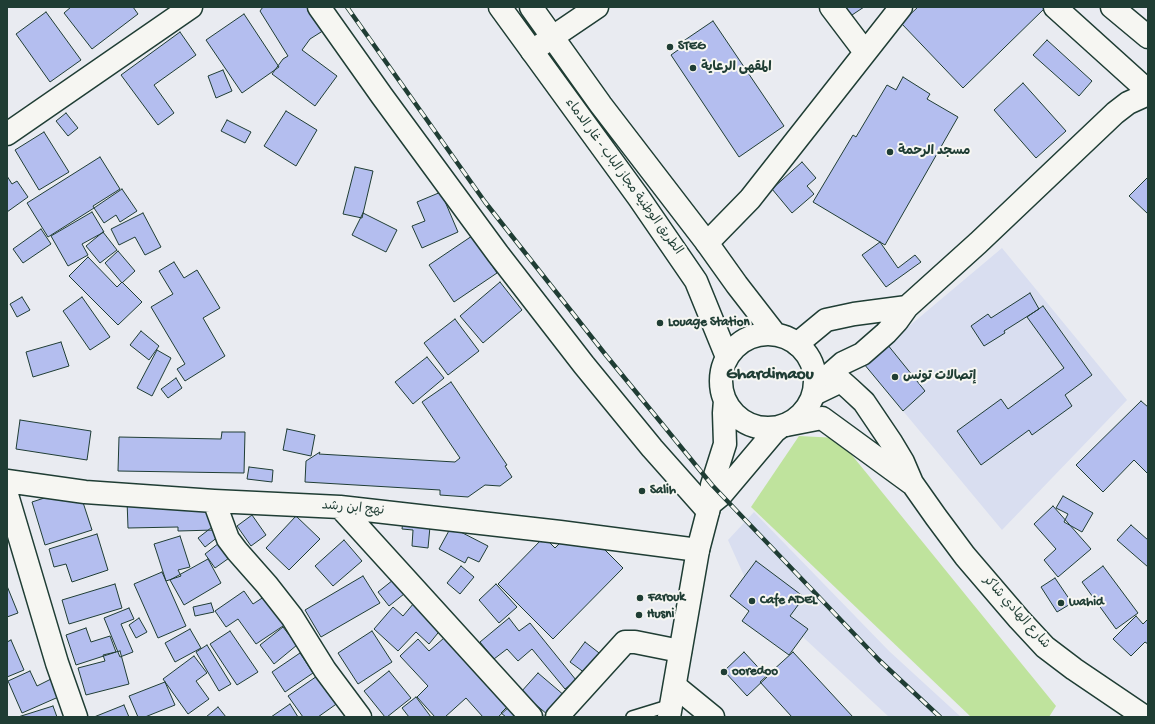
<!DOCTYPE html>
<meta charset="utf-8">
<style>
body{margin:0}
#map{position:relative;width:1155px;height:724px;overflow:hidden;background:#e9ebf1;font-family:"Gochi Hand",sans-serif}
canvas{display:block}
.frame{position:absolute;inset:0;border:8px solid #1f3d34;pointer-events:none}
</style>
<div id="map">
<canvas width="1155" height="724"></canvas>
<div class="frame"></div>
</div>
<script>
const context = document.querySelector('canvas').getContext('2d');
context.lineJoin = 'round';
function fillPath(path, color) { context.fillStyle = color; context.fill(path, 'evenodd'); }
const toPath = rows => new Path2D(rows.map(r => 'M' + r).join(''));
function trace(path, color, width, dash) { context.strokeStyle = color; context.lineWidth = width; context.lineCap = dash ? 'butt' : 'round'; context.setLineDash(dash || []); context.stroke(path); }
function label(font, color, halo, rows, align = 'center') {
  context.font = font + ' "Gochi Hand","Playpen Sans Arabic",sans-serif'; context.lineWidth = 4; context.setLineDash([]); context.textBaseline = 'middle'; context.strokeStyle = halo; context.fillStyle = color; for (const [text, x, y, turn = 0] of rows) {
    context.save(); context.translate(x, y); context.rotate((+turn || 0) * Math.PI / 180); context.textAlign = isNaN(turn) ? turn : align; if (halo) context.strokeText(text, 0, 0); context.fillText(text, 0, 0); context.restore();
  }
}
fillPath(toPath([
 [1002,248,1127,400,1002,530,864,364],
 [754,512,889,651,961,717,889,717,749,587,728,540]
]), '#d9def0');
fillPath(toPath([
 [799,436,838,438,1056,706,1049,717,971,717,751,507]
]), '#bfe39d');
const building = toPath([
 [71,7,133,7,138,14,92,49,64,13,71,7],
 [263,7,317,7,329,27,310,39,302,50,337,76,315,106,272,74,283,59,288,56,260,11,263,7],
 [843,7,864,7,849,17,843,7],
 [918,7,1044,7,1045,8,963,88,901,23,918,7],
 [46,12,81,60,50,82,16,34,46,12],
 [244,14,279,67,242,93,206,40,244,14],
 [713,21,784,126,739,157,671,55,685,45,682,42,713,21],
 [180,32,196,55,154,85,174,113,158,125,121,75,180,32],
 [1047,40,1092,81,1079,96,1033,55,1047,40],
 [223,70,232,91,216,98,208,76,223,70],
 [903,77,930,94,927,99,958,117,885,245,813,202,853,135,856,137,887,85,896,90,903,77],
 [1023,83,1066,131,1036,158,994,110,1023,83],
 [286,111,317,130,296,166,264,146,286,111],
 [66,113,78,128,68,136,56,121,66,113],
 [227,120,251,132,245,143,221,131,227,120],
 [44,132,69,172,39,190,15,150,44,132],
 [100,157,120,189,93,206,94,208,48,237,27,203,100,157],
 [802,162,816,178,807,186,814,194,792,213,772,189,802,162],
 [355,167,373,171,362,218,343,214,355,167],
 [7,176,12,184,17,181,28,197,7,212,7,176],
 [1148,177,1148,214,1129,196,1148,177],
 [122,189,137,211,120,222,116,215,104,223,94,208,122,189],
 [441,192,458,232,422,248,412,226,425,221,417,202,441,192],
 [92,212,104,232,82,244,88,255,68,266,51,236,92,212],
 [143,213,161,247,145,255,135,237,119,245,111,229,143,213],
 [363,213,397,230,386,252,352,235,363,213],
 [41,229,51,244,23,263,13,249,41,229],
 [103,232,117,250,100,263,86,246,103,232],
 [472,236,497,273,454,302,429,265,472,236],
 [880,242,898,268,915,255,921,262,886,287,862,255,880,242],
 [118,251,135,271,122,283,105,263,118,251],
 [88,257,117,287,122,282,142,302,118,325,69,276,88,257],
 [174,262,184,278,197,270,220,308,203,318,225,356,185,381,177,369,185,364,151,307,173,294,159,271,174,262],
 [500,282,522,310,483,343,460,316,500,282],
 [1030,293,1039,309,1004,331,1005,333,984,346,971,326,988,314,991,318,1030,293],
 [22,297,30,310,17,317,10,304,22,297],
 [82,297,110,337,90,350,63,311,82,297],
 [1043,306,1092,375,1065,395,1072,406,1032,435,1029,430,981,465,957,431,1001,399,1008,409,1064,368,1027,317,1043,306],
 [455,319,479,351,448,375,424,343,455,319],
 [141,331,159,346,149,360,130,345,141,331],
 [61,342,69,366,33,377,26,352,61,342],
 [887,344,925,391,903,411,864,364,887,344],
 [157,350,171,358,152,396,137,388,157,350],
 [427,357,444,378,413,404,395,382,427,357],
 [176,378,182,388,168,398,161,389,176,378],
 [451,382,507,465,505,466,512,477,500,486,485,485,468,497,440,495,440,490,305,482,306,461,320,452,319,454,455,462,460,458,422,402,451,382],
 [1141,401,1148,407,1148,474,1134,460,1103,492,1076,465,1141,401],
 [20,420,91,431,87,460,16,449,20,420],
 [287,429,315,435,311,456,283,450,287,429],
 [222,432,245,432,244,473,118,471,119,437,221,439,222,432],
 [249,467,273,470,272,482,247,479,249,467],
 [78,487,92,530,45,545,32,502,78,487],
 [1063,496,1093,513,1082,532,1064,522,1068,514,1056,508,1063,496],
 [215,499,215,530,178,531,178,527,128,528,127,500,215,499],
 [1053,506,1091,549,1058,577,1044,560,1056,549,1034,524,1053,506],
 [404,513,431,516,428,548,412,546,413,530,402,529,404,513],
 [252,515,266,535,251,546,237,526,252,515],
 [296,516,320,539,289,570,266,548,296,516],
 [216,524,223,533,205,547,198,538,216,524],
 [579,524,623,568,553,639,498,584,544,537,555,548,579,524],
 [1131,525,1148,540,1148,567,1117,540,1131,525],
 [451,527,488,546,479,562,468,557,465,563,439,549,451,527],
 [97,534,108,570,72,582,66,564,54,567,49,549,97,534],
 [180,536,190,567,178,570,181,576,166,581,154,544,180,536],
 [228,536,239,551,215,568,205,554,228,536],
 [344,540,362,561,333,586,315,566,344,540],
 [208,559,221,583,184,605,170,580,208,559],
 [756,561,804,597,790,616,808,629,789,655,742,621,749,611,730,596,756,561],
 [461,566,474,577,460,594,447,583,461,566],
 [1103,566,1138,613,1116,629,1082,582,1103,566],
 [162,572,186,626,158,638,134,584,162,572],
 [403,572,414,586,389,606,378,592,403,572],
 [363,576,380,603,321,637,305,610,363,576],
 [1055,578,1072,603,1057,612,1041,587,1055,578],
 [115,584,122,608,69,624,62,600,115,584],
 [496,584,517,607,499,623,479,600,496,584],
 [7,586,18,613,7,617,7,586],
 [276,589,295,618,256,644,238,619,226,627,215,611,244,591,253,604,276,589],
 [211,603,214,612,195,616,193,607,211,603],
 [414,603,442,628,429,644,416,632,398,651,374,629,393,607,403,616,414,603],
 [129,608,134,619,121,624,133,652,120,657,104,618,129,608],
 [1136,616,1143,624,1148,619,1148,644,1145,642,1131,656,1113,639,1136,616],
 [139,618,147,632,136,638,129,625,139,618],
 [509,618,519,631,530,623,576,680,565,689,532,649,518,661,507,649,494,659,480,642,509,618],
 [283,627,297,645,274,664,260,645,283,627],
 [86,628,91,642,110,636,116,652,76,665,66,635,86,628],
 [190,629,201,648,175,662,165,643,190,629],
 [230,631,258,672,237,685,210,644,230,631],
 [372,631,392,662,358,684,338,653,372,631],
 [444,638,510,706,498,717,483,717,466,698,445,717,435,717,417,697,428,686,400,656,418,639,429,651,444,638],
 [11,640,24,670,7,677,7,642,11,640],
 [585,642,603,656,589,676,570,662,585,642],
 [207,645,231,684,219,691,196,652,207,645],
 [120,651,129,684,86,695,78,668,105,661,103,655,120,651],
 [744,652,767,677,747,696,724,671,744,652],
 [793,652,853,717,792,717,760,682,793,652],
 [300,653,313,673,285,692,272,672,300,653],
 [194,656,207,673,196,681,209,699,188,714,163,679,194,656],
 [30,671,37,686,55,677,63,695,22,713,8,681,30,671],
 [389,671,411,698,387,717,385,717,364,691,389,671],
 [323,672,342,700,318,717,303,717,288,696,323,672],
 [538,673,565,696,548,715,521,692,538,673],
 [165,682,175,705,145,717,138,717,129,696,165,682],
 [416,697,431,717,409,717,402,708,416,697],
 [517,697,537,717,506,717,501,713,517,697],
 [290,704,298,717,271,717,290,704],
 [124,705,129,717,94,717,124,705],
 [53,706,57,717,18,717,53,706],
 [218,707,226,717,206,717,218,707]
]);
fillPath(building, '#b4beef');
trace(building, '#1f3d34', 1);
const service = toPath([
 [632,717,671,705]
]);
const minor = toPath([
 [319,7,382,96,498,254,584,365,652,448,708,511],
 [831,7,865,52],
 [7,134,191,7],
 [707,243,750,199,901,7],
 [797,344,826,320,854,314,907,307],
 [818,385,843,363,862,354,886,333,897,321,907,307,978,243,1115,113,1128,103,1148,94],
 [814,394,841,381,850,389,864,402,891,442,903,462,912,483,936,517,965,556,1019,619,1045,647,1074,669,1145,717],
 [786,425,822,418,911,483],
 [7,481,85,492,214,501,340,507,560,532,698,550],
 [7,495,57,663,76,717],
 [214,501,228,539,237,551,267,585,292,617,325,670,360,717],
 [340,507,531,717],
 [675,686,713,717],
 [557,717,625,642,635,642,680,651]
]);
const tertiary = toPath([
 [1055,7,1148,91],
 [1112,7,1148,37],
 [532,51,597,7]
]);
const primary = toPath([
 [500,7,639,198,696,281,727,357],
 [531,7,601,105,707,243,737,285,775,334],
 '721 381a47 47 0 1 1 94 0a47 47 0 1 1-94 0Z',
 [710,504,721,495,775,431,779,428],
 [669,717,698,550,710,504,712,485,725,444,724,413,725,400]
]);
trace(service, '#1f3d34', 14);
trace(minor, '#1f3d34', 25);
trace(tertiary, '#1f3d34', 25);
trace(primary, '#1f3d34', 25);
trace(service, '#f6f6f2', 11);
trace(minor, '#f6f6f2', 22);
trace(tertiary, '#f6f6f2', 22);
trace(primary, '#f6f6f2', 22);
const rail = toPath([
 [347,7,485,202,605,354,712,485,879,660,940,717]
]);
trace(rail, '#1f3d34', 4.5);
trace(rail, '#f6f6f2', 3, [9]);
for (const [x, y, r, color] of [
 [670,47,4,"#1f3d34"],
 [693,68,4,"#1f3d34"],
 [890,152,4,"#1f3d34"],
 [660,323,4,"#1f3d34"],
 [895,377,4,"#1f3d34"],
 [642,491,4,"#1f3d34"],
 [640,598,4,"#1f3d34"],
 [752,601,4,"#1f3d34"],
 [1061,603,4,"#1f3d34"],
 [639,615,4,"#1f3d34"],
 [724,672,4,"#1f3d34"]
]) { const dot = new Path2D(); dot.arc(x, y, r, 0, 2 * Math.PI); context.fillStyle = color; context.fill(dot); trace(dot, '#f6f6f2', 1.5); }
label('bold 13px', '#1f3d34', '#f6f6f2', [
 ["STEG",678,47],
 ["المقهى الرعاية",701,68],
 ["مسجد الرحمة",898,152],
 ["Louage Station",668,323],
 ["إتصالات تونس",903,377],
 ["Salih",650,491],
 ["Farouk",648,598],
 ["Cafe ADEL",760,601],
 ["wahid",1069,603],
 ["Husni",647,615],
 ["ooredoo",732,672]
], 'left');
label('13px', '#1f3d34', '#f6f6f2', [
 ["الطريق الوطنية مجاز الباب - غار الدماء",623,177,54],
 ["نهج ابن رشد",353,509,5],
 ["شارع الهادي شاكر",1016,613,48]
]);
label('bold 17px', '#1f3d34', '#f6f6f2', [
 ["Ghardimaou",770,375]
]);
</script>
